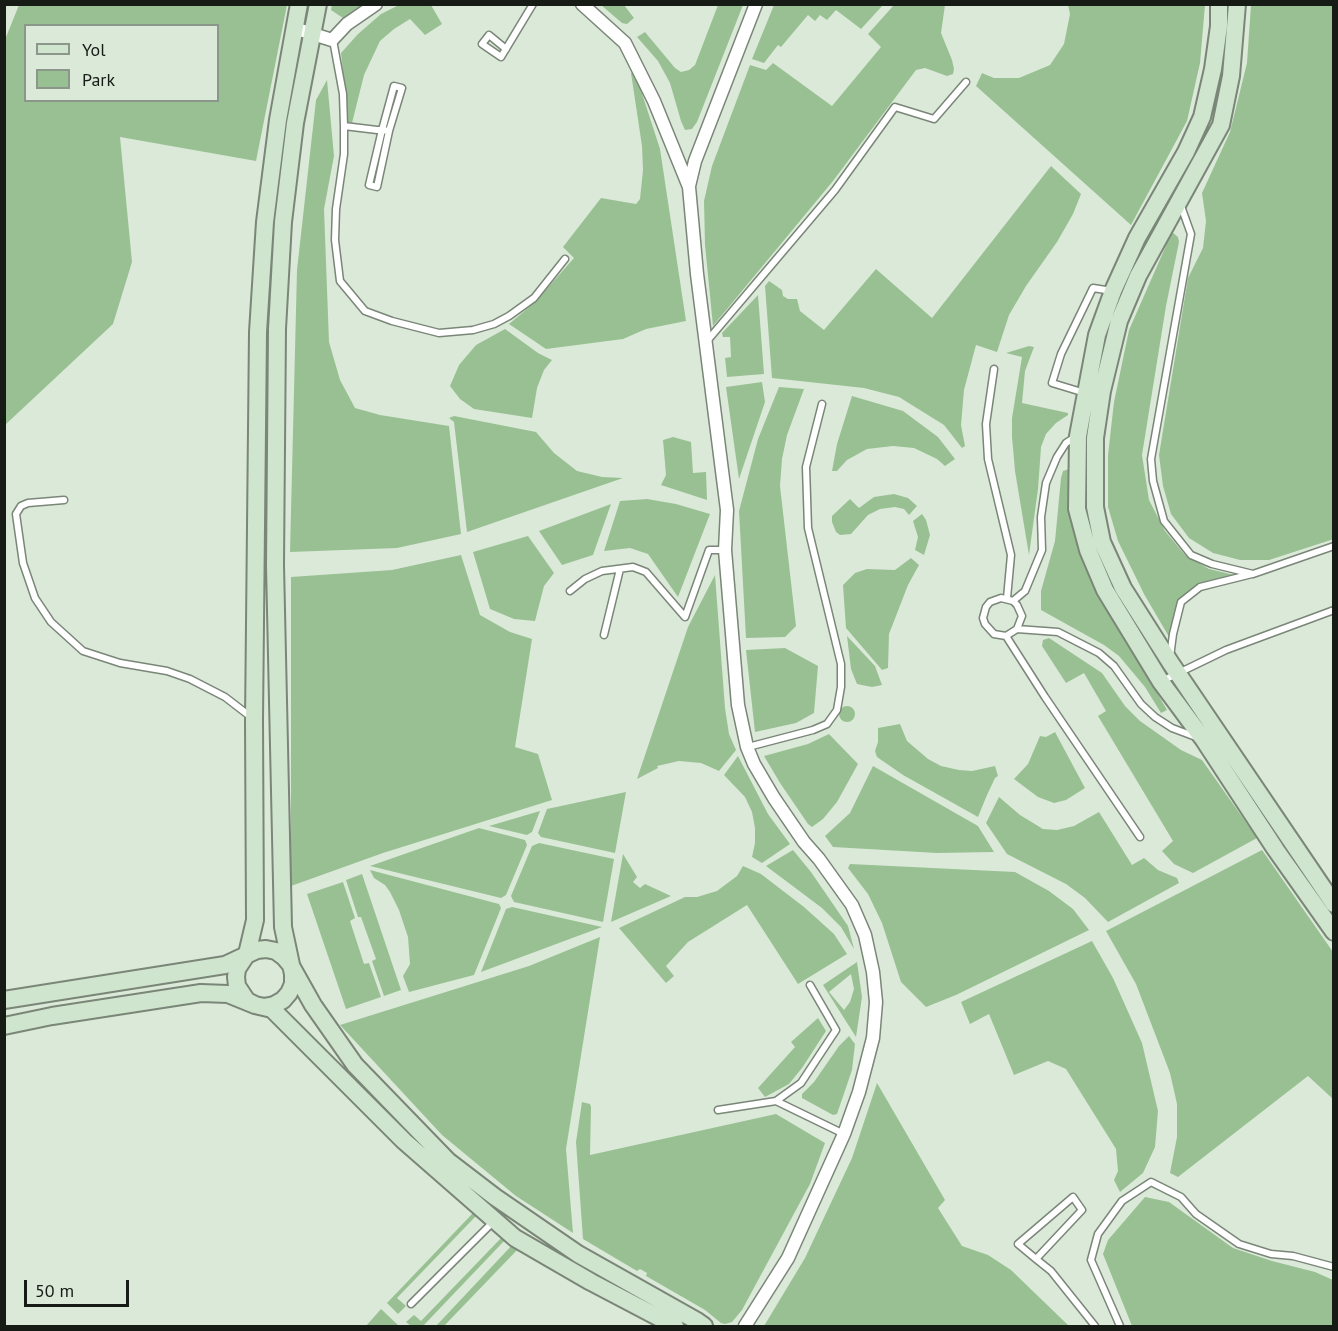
<!DOCTYPE html>
<style>
body{margin:0}
#map{position:relative;width:1338px;height:1331px;overflow:hidden;background:#dbe9d9;font-family:"PT Sans",sans-serif}
canvas{display:block}
.frame{position:absolute;inset:0;border:6px solid #161b15;pointer-events:none}
.legend{position:absolute;left:24px;top:24px;width:195px;height:78px;box-sizing:border-box;background:#dbe9d9;border:2px solid #8c978b;margin:0;padding:8px 10px;list-style:none;font-size:18px;color:#161b15}
.legend li{display:flex;align-items:center;gap:12px;height:30px}
.legend b{width:30px;border:2px solid #8c978b}
.scale{position:absolute;left:24px;top:1280px;width:105px;height:27px;box-sizing:border-box;border:3px solid #161b15;border-top:0;padding-left:8px;font-size:18px;line-height:21px;white-space:nowrap;color:#161b15;-webkit-text-stroke:4px #dbe9d9;paint-order:stroke}
</style>
<div id="map">
<canvas width="1338" height="1331"></canvas>
<div class="frame"></div>
<ul class="legend">
<li><b style="height:8px;background:#d0e5cd"></b>Yol</li>
<li><b style="height:16px;background:#99c092"></b>Park</li>
</ul>
<div class="scale">50 m</div>
</div>
<script>
const context = document.querySelector('canvas').getContext('2d');
context.lineJoin = 'round';
function fillPath(path, color) { context.fillStyle = color; context.fill(path, 'evenodd'); }
const toPath = rows => new Path2D(rows.map(r => 'M' + r).join(''));
function trace(path, color, width, dash) { context.strokeStyle = color; context.lineWidth = width; context.lineCap = dash ? 'butt' : 'round'; context.setLineDash(dash || []); context.stroke(path); }
fillPath(toPath([
 [19,5,287,5,256,161,120,137,132,262,113,324,5,425,4,42],
 [26,26,218,26,218,100,26,100],
 [332,5,364,5,346,20,331,10],
 [399,5,431,5,442,24,425,35,410,19,394,29,380,41,364,75,352,123,348,122,341,53,358,34,381,14],
 [601,5,624,5,634,18,627,24,622,23],
 [718,5,743,5,697,122,692,129,685,130,681,121,670,83,658,61,637,37,645,32,675,68,681,72,689,70,695,65],
 [774,5,774,4,883,5,861,29,836,10,827,20,820,15,815,21,808,15,781,47,778,45,764,63,752,59],
 [894,5,945,5,941,33,952,60,954,69,953,74,947,76,925,68,916,70,833,181,713,326,705,245,704,201,712,166,750,65,766,70,773,63,832,106,881,47,868,34],
 [1068,5,1205,5,1200,63,1187,121,1131,225,976,86,982,73,994,78,1019,78,1050,65,1064,44,1070,14],
 [1251,5,1333,5,1334,539,1269,560,1240,560,1213,553,1189,538,1171,514,1163,486,1159,455,1188,278,1203,248,1206,221,1202,193,1230,132,1247,63],
 [635,72,660,149,686,321,646,329,623,339,546,349,509,324,534,303,574,258,563,247,601,198,636,204,640,199,643,170,642,146,631,73],
 [327,80,334,156,324,209,329,342,340,380,355,408,380,415,449,426,461,534,397,548,290,552,297,270,316,100],
 [1051,166,1081,194,1073,214,1057,242,1026,286,1009,315,997,352,976,345,964,390,961,425,965,446,962,448,944,425,899,397,864,388,772,378,765,286,769,281,782,290,783,296,788,299,797,299,800,311,824,330,876,269,932,318],
 [1172,232,1178,237,1179,242,1166,306,1142,455,1149,500,1165,531,1185,555,1209,569,1247,578,1199,592,1182,599,1175,609,1172,642,1144,594,1118,541,1108,507,1108,455,1114,402,1129,330],
 [758,295,764,374,727,377,725,358,731,357,730,337,723,337,722,333],
 [505,329,538,353,552,360,544,370,537,388,532,418,474,409,460,399,450,386,459,365,476,345],
 [1029,346,1034,347,1025,371,1022,403,1068,413,1068,415,1056,423,1046,434,1041,447,1038,489,1029,555,1015,471,1012,437,1012,418,1022,357,1006,353],
 [762,382,765,402,739,479,726,387],
 [779,387,804,389,787,435,782,459,780,486,796,626,785,637,746,638,739,511,758,439],
 [852,396,903,411,938,437,955,459,945,466,937,459,914,448,893,446,867,449,847,460,837,471,832,471,837,444],
 [454,416,536,432,554,453,577,471,602,477,623,478,467,532,454,422,449,418],
 [673,437,691,442,693,473,706,472,707,500,661,485,666,475,663,440],
 [1069,469,1073,527,1082,557,1092,581,1167,710,1161,713,1145,687,1119,656,1104,645,1041,610,1041,591,1055,541,1061,478,1063,471],
 [894,494,908,498,917,506,909,515,904,509,895,507,880,509,868,515,851,534,840,535,836,532,832,522,832,516,850,499,859,508,874,497],
 [647,499,676,504,710,514,678,597,648,554,630,548,604,551,620,501],
 [611,504,593,555,562,565,539,531],
 [922,514,926,520,930,535,924,555,915,550,918,537,913,521],
 [528,536,554,573,544,586,535,621,514,619,490,609,473,552],
 [461,555,480,615,510,632,532,639,515,747,538,754,552,800,383,853,291,886,291,577,392,570],
 [911,558,919,565,908,585,889,634,888,668,882,670,846,628,843,585,855,573,867,569,895,570],
 [715,575,725,708,729,734,736,750,719,771,701,763,679,761,657,766,658,768,637,779,688,627],
 [847,636,875,666,882,685,872,687,857,684,851,669],
 [1049,638,1102,673,1125,706,1140,721,1181,750,1202,760,1257,838,1193,873,1174,864,1162,851,1173,841,1098,716,1106,711,1084,673,1066,683,1042,646,1043,640],
 [785,648,818,666,814,713,796,723,755,732,746,650],
 '839 714a8 8 0 1 1 16 0a8 8 0 1 1-16 0Z',
 [900,724,907,741,928,759,941,766,959,770,972,771,995,766,998,776,995,778,987,795,978,817,903,775,877,757,875,751,878,742,878,728],
 [1055,732,1085,788,1066,800,1054,803,1038,797,1014,779,1028,764,1040,736,1046,737],
 [829,734,858,764,837,802,823,819,812,827,808,824,780,783,764,756,808,744],
 [738,756,768,814,790,844,762,863,752,857,755,843,755,828,752,812,745,797,724,775],
 [873,766,978,826,994,852,937,853,833,847,825,836,850,813],
 [626,792,615,853,541,837,538,833,547,809],
 [999,797,1020,815,1043,829,1057,830,1074,826,1099,812,1132,865,1144,858,1158,870,1177,878,1179,883,1108,922,1085,898,1066,884,1007,854,986,823],
 [540,811,532,832,527,835,489,826],
 [479,828,525,840,527,845,506,895,501,898,370,866],
 [539,843,614,859,603,922,514,902,511,896,532,846],
 [793,850,811,872,848,926,854,949,841,927,822,908,766,866],
 [1262,850,1333,952,1333,1099,1308,1076,1178,1177,1170,1173,1177,1137,1177,1104,1170,1073,1136,984,1106,931],
 [623,854,637,877,633,882,640,888,645,884,671,896,611,922],
 [850,864,1015,872,1049,891,1073,909,1089,930,956,995,926,1007,901,982,882,923,868,894,848,868],
 [743,866,761,874,804,907,834,934,847,954,798,984,747,905,688,942,666,966,674,976,666,983,619,928,685,897,697,897,717,891,737,876],
 [370,870,499,904,501,908,474,975,409,992,403,976,410,964,408,937,399,910,390,892,385,885,374,878],
 [362,874,401,990,384,996,372,961,376,959,361,917,358,917,346,880],
 [343,882,355,918,350,921,364,964,369,963,381,997,346,1009,307,894],
 [512,907,602,927,481,972,506,909],
 [600,937,566,1149,573,1233,516,1196,442,1135,340,1025,529,966],
 [1092,941,1113,978,1142,1043,1158,1111,1155,1147,1143,1173,1120,1192,1114,1180,1118,1171,1116,1149,1066,1069,1048,1061,1014,1075,989,1014,970,1024,961,1002],
 [857,962,862,997,856,1037,823,985],
 [851,974,854,989,850,1002,844,1010,829,992],
 [818,1018,826,1031,802,1068,789,1084,765,1097,758,1088,795,1047,791,1042],
 [849,1036,855,1044,852,1070,837,1114,833,1115,802,1098,802,1094,814,1082,839,1046],
 [877,1083,945,1200,938,1208,962,1246,988,1255,1011,1270,1069,1326,764,1326,805,1258,852,1158],
 [582,1102,590,1104,591,1107,590,1155,776,1114,825,1143,810,1184,742,1310,732,1322,725,1324,721,1323,705,1310,646,1276,647,1273,640,1269,637,1271,583,1239,576,1142],
 [1145,1197,1169,1202,1233,1248,1272,1261,1315,1272,1333,1280,1333,1326,1132,1326,1103,1254,1108,1240],
 [473,1213,476,1216,397,1298,406,1306,398,1314,387,1303],
 [503,1236,506,1239,423,1326,411,1326,406,1322,414,1315,421,1321],
 [514,1243,519,1248,444,1326,436,1326],
 [381,1309,399,1326,366,1326]
]), '#99c092');
const lane = toPath([
 [333,40,343,94,344,126,344,154,336,209,335,240,340,281,365,311,392,321,439,333,473,330,494,324,509,316,534,298,565,259],
 [506,49,489,35,482,44,501,57,533,4],
 [344,126,377,130,382,130,389,131,402,88,394,86,382,130,369,185,377,187,389,131],
 [1181,206,1191,234,1151,459,1153,481,1164,521,1191,555,1212,564,1253,574,1334,546],
 [707,341,835,190,895,107,934,119,966,82],
 [994,369,986,424,988,459,1011,555,1007,598],
 [1085,393,1052,383,1061,354,1093,288,1112,291],
 [64,500,28,503,21,506,16,514,23,563,35,598,51,622,83,651,120,663,167,671,190,679,225,697,251,717],
 [570,591,585,579,602,571,633,567,646,572,685,617,709,550,725,550],
 [1013,601,1025,591,1042,550,1041,517,1046,483,1057,457,1066,443,1075,437],
 [1017,629,1022,616,1017,605,1013,601,1001,598,990,602,986,607,983,618,985,624,994,634,1006,636,1017,629,1058,632,1099,653,1114,666,1141,704,1155,717,1172,728,1196,737],
 [604,635,620,569],
 [1006,636,1045,697,1140,837],
 [1170,657,1173,634,1181,602,1200,587,1252,574],
 [1162,681,1226,650,1334,610],
 [748,747,813,730,827,724,837,710,841,687,841,664,808,528,806,467,822,404],
 [776,1101,801,1083,836,1030,810,985],
 [718,1110,776,1101,844,1134],
 [1036,1259,1082,1210,1073,1197,1018,1244,1036,1259,1051,1271,1095,1326],
 [411,1304,494,1221],
 [1120,1326,1091,1260,1098,1234,1122,1201,1151,1182,1181,1197,1196,1214,1239,1244,1271,1254,1293,1256,1334,1267]
]);
const street = toPath([
 [582,4,625,43,654,101,689,187,697,274,727,510,725,550,738,705,747,747,754,764,774,798,804,842,819,859,852,905,865,935,873,972,876,1002,873,1038,859,1092,844,1134,788,1258,745,1326],
 [294,28,332,40,347,24,376,4],
 [689,186,695,161,756,4]
]);
const secondary = toPath([
 [299,4,278,120,265,222,258,332,254,720,255,920,247,954,237,969,236,977,237,986,247,1001,255,1005,264,1007,274,1005,283,1000,289,993,293,984,293,974,283,927,275,565,277,329,283,222,295,123,318,4],
 [1219,4,1219,26,1213,69,1202,117,1186,152,1137,238,1113,291,1097,335,1078,436,1077,509,1088,550,1105,590,1161,682,1204,740,1276,850,1334,932],
 [1237,4,1231,76,1221,125,1138,276,1119,321,1102,391,1095,438,1095,507,1102,542,1123,588,1170,662,1334,904],
 [4,1000,225,965,257,950,266,949,276,951,284,957,290,964,313,1005,355,1065,448,1161,495,1197,578,1254,697,1321,704,1326],
 [4,1026,52,1016,201,993,228,994,255,1005,272,1009,404,1141,515,1238,591,1282,675,1326]
]);
trace(lane, '#7a8678', 9);
trace(street, '#7a8678', 15);
trace(secondary, '#7a8678', 20);
trace(lane, '#fff', 6);
trace(street, '#fff', 12);
trace(secondary, '#d0e5cd', 16);
</script>
